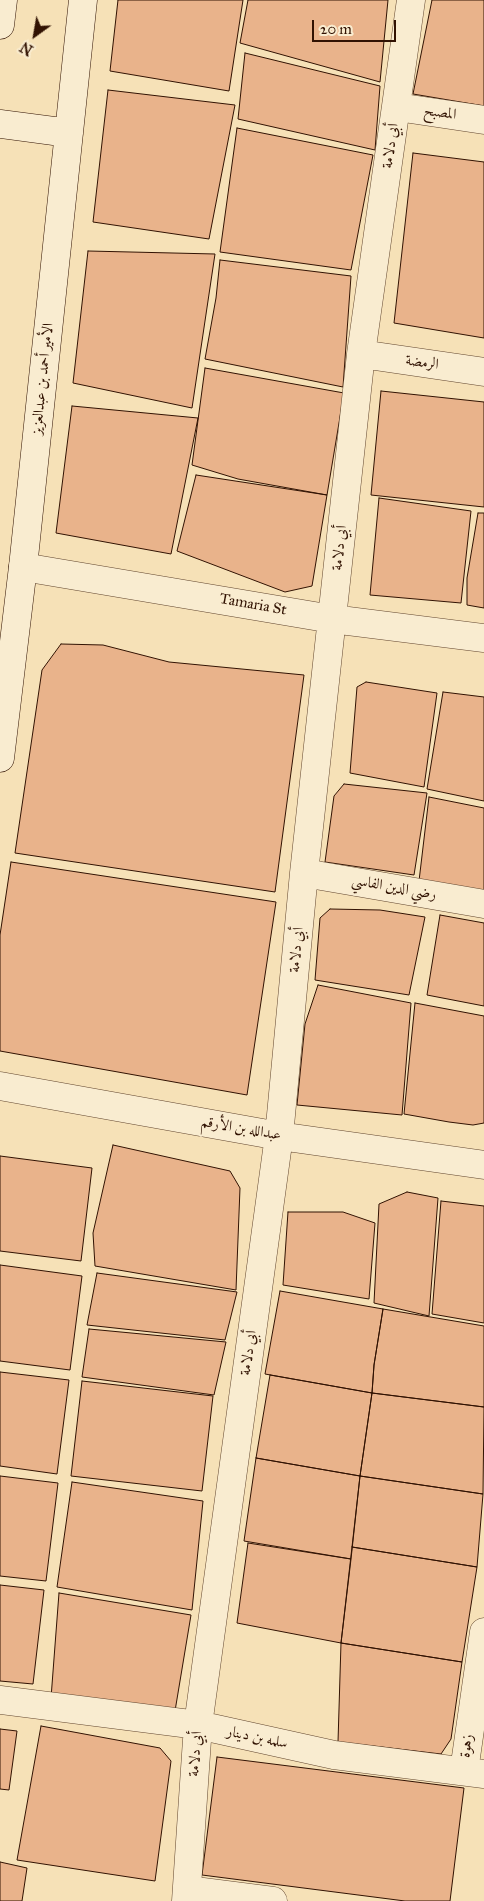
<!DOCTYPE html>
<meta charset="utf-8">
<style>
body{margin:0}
#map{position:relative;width:484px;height:1901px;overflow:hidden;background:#f6e1b7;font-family:"IM FELL Great Primer",serif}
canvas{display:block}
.north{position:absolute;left:10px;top:10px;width:50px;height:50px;-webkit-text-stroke:4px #f9ecd0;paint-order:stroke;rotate:212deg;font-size:14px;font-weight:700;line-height:20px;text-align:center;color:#311202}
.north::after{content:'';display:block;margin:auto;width:18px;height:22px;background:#311202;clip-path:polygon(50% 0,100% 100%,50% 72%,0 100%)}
.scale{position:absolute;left:312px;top:20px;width:84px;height:22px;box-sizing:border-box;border:2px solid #311202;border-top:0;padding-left:6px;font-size:15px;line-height:18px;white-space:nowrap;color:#311202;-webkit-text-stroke:4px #f9ecd0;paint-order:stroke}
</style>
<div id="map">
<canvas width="484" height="1901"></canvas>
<div class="north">N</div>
<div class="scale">20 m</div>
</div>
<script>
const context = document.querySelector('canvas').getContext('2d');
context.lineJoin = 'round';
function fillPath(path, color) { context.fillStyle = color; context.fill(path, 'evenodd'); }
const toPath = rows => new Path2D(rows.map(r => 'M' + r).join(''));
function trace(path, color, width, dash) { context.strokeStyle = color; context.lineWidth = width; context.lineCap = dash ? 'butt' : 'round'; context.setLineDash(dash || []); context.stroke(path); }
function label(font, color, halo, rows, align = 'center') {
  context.font = font + ' "IM FELL Great Primer",Amiri,serif'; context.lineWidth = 4; context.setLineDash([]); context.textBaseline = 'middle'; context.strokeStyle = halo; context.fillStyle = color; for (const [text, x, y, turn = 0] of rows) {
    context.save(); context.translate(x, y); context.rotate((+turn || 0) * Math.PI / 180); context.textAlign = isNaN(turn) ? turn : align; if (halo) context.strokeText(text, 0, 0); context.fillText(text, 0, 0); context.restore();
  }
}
const building = toPath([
 [118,0,243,0,229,91,110,71,118,0],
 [248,0,388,0,380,82,240,43,248,0],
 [432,0,484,0,484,106,413,94,432,0],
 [245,53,380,86,375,150,238,119,245,53],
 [108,90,235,105,209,239,93,222,108,90],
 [237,128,373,155,351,270,220,252,237,128],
 [413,153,484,162,484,338,394,323,413,153],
 [88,251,215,254,192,408,73,383,88,251],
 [220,260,351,276,343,387,205,359,216,298,220,260],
 [205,368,344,393,327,495,238,479,192,465,205,368],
 [381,391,484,402,484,507,371,495,381,391],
 [72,406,198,418,171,554,56,533,72,406],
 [196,475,327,495,312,586,285,592,177,551,196,475],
 [379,498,471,511,461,603,370,595,379,498],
 [478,513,484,513,484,608,467,605,467,578,478,513],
 [61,644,103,645,169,662,304,675,275,892,15,853,42,670,61,644],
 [366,682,437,693,424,787,350,773,357,687,366,682],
 [443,692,484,697,484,801,427,789,443,692],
 [344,784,427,793,414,875,325,862,334,796,344,784],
 [429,797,484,808,484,893,419,881,429,797],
 [11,862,276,902,247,1095,0,1051,0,935,11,862],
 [330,909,380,910,425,917,409,995,315,980,320,918,330,909],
 [440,915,484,923,484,1006,427,995,440,915],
 [318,985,411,1003,402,1115,297,1105,305,1024,318,985],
 [415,1003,484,1016,484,1123,473,1125,449,1122,404,1114,415,1003],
 [113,1145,230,1171,240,1188,236,1290,95,1266,93,1233,113,1145],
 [0,1156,92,1168,81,1261,0,1251,0,1156],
 [407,1192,438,1198,429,1316,374,1303,379,1204,407,1192],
 [441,1201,484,1206,484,1323,432,1314,441,1201],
 [288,1212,343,1212,375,1223,369,1299,283,1285,288,1212],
 [0,1265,82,1276,70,1370,0,1361,0,1265],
 [97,1273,237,1292,225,1340,87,1325,97,1273],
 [280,1291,383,1309,374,1365,372,1393,265,1374,280,1291],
 [383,1309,484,1326,484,1407,372,1393,374,1365,383,1309],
 [89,1329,226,1342,214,1395,82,1377,89,1329],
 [0,1372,69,1380,57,1474,0,1466,0,1372],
 [270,1375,372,1393,360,1476,256,1458,270,1375],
 [82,1381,213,1396,202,1491,71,1476,82,1381],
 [372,1393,484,1407,483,1494,360,1476,372,1393],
 [256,1458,360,1476,351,1559,244,1541,256,1458],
 [0,1476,58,1483,46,1581,0,1576,0,1476],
 [360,1476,483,1494,477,1567,352,1547,360,1476],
 [72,1482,203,1501,192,1610,57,1587,72,1482],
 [248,1543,351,1559,341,1643,237,1623,248,1543],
 [352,1547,477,1567,462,1662,341,1643,352,1547],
 [0,1585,44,1590,33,1684,0,1681,0,1585],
 [59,1593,191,1615,175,1711,51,1698,59,1593],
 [341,1643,462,1662,451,1739,441,1754,338,1742,341,1643],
 [41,1726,160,1748,171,1761,155,1881,17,1860,41,1726],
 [0,1729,17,1731,9,1790,0,1789,0,1729],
 [217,1757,464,1788,450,1901,405,1901,202,1875,217,1757],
 [0,1862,27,1868,22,1901,0,1901,0,1862]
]);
fillPath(building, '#e9b38b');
trace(building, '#311202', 1);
const street = toPath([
 [397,107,484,120],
 [361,354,484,372],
 [23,567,332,619,484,638],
 [304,873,484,904],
 [0,1086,279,1136,484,1165],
 [0,1700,198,1725,334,1755,484,1774],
 [464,1771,484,1632],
 [187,1890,273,1901],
 [186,1901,198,1725,279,1136,304,873,361,354,411,0]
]);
const secondary = toPath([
 [0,25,3,0],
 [0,124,69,133],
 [0,758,23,567,83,0]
]);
trace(street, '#62462f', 29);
trace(secondary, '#311202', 29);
trace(street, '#f9ecd0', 28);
trace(secondary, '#f9ecd0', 28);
label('15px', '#311202', '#f9ecd0', [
 ["المصبح",440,113,8],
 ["أبي دلامة",391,146,-82],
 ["الرمضة",422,363,8],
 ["الأمير أحمد بن عبدالعزيز",43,379,-84],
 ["أبي دلامة",340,548,-84],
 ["Tamaria St",253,605,10],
 ["رضي الدين الفاسي",394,888,10],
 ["أبي دلامة",297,950,-85],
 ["عبدالله بن الأرقم",241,1129,10],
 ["أبي دلامة",249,1353,-82],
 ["سلمه بن دينار",257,1738,12],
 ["زهوة",467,1746,-82],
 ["أبي دلامة",196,1754,-86]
]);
</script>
